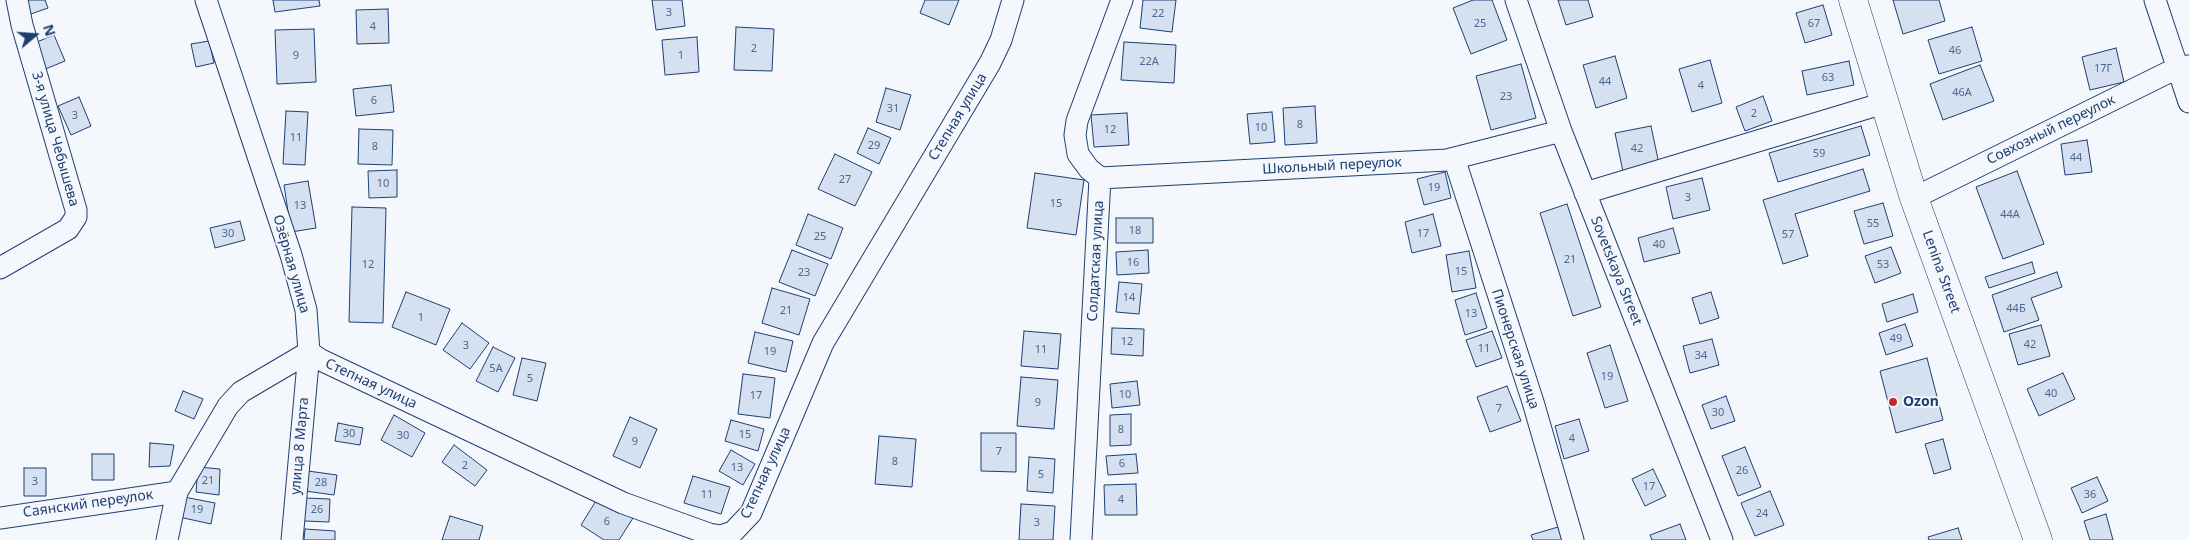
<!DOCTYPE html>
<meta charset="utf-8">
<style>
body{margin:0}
#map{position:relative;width:2189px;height:540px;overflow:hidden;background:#f4f7fb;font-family:"Noto Sans",sans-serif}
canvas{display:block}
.north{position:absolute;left:10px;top:10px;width:50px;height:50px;-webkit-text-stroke:4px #f4f7fb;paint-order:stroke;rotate:72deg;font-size:14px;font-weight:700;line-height:20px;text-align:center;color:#1d3f73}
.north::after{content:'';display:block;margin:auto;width:18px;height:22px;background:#1d3f73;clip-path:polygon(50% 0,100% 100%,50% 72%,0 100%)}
</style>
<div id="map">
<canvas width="2189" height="540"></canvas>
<div class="north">N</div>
</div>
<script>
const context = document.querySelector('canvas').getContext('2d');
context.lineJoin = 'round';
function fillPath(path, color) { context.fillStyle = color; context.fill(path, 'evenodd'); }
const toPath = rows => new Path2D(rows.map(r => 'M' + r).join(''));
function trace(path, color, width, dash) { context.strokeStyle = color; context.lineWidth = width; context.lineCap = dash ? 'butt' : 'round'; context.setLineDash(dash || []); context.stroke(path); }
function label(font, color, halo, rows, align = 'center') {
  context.font = font + ' "Noto Sans",sans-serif'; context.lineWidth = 4; context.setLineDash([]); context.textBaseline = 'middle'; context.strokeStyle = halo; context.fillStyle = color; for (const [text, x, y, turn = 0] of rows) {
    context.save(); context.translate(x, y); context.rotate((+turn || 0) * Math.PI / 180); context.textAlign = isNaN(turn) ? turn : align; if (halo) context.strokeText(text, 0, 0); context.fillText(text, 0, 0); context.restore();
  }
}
const building = toPath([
 [23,0,45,0,48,8,28,15,23,0],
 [273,0,319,0,320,6,275,12,273,0],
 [652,0,682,0,685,26,656,30,652,0],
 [925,0,959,0,949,25,920,13,925,0],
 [1143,0,1176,0,1172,32,1140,28,1143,0],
 [1473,0,1492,0,1507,40,1471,54,1453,8,1473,0],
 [1558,0,1588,0,1593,17,1566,25,1558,0],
 [1893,0,1939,0,1945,21,1903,34,1893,0],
 [1823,5,1832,35,1805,43,1796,13,1823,5],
 [388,9,389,43,357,44,356,10,388,9],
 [736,27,774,29,772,71,734,70,736,27],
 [1972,27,1982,61,1939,74,1928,40,1972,27],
 [314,29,316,82,277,84,275,30,314,29],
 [54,35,65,61,43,70,32,44,54,35],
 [697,37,699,72,665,75,662,40,697,37],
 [209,41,214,63,196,67,191,44,209,41],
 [1124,42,1176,45,1174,83,1121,80,1124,42],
 [2116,48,2124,82,2090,90,2082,57,2116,48],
 [1615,56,1627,98,1596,108,1583,65,1615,56],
 [1710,60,1722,103,1692,112,1679,69,1710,60],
 [1849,61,1854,85,1807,95,1802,71,1849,61],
 [1521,64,1536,118,1491,130,1476,76,1521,64],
 [1980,65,1994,101,1943,120,1930,84,1980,65],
 [391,85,394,112,356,116,353,89,391,85],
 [886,88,911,95,900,130,876,122,886,88],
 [1763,96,1772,121,1745,131,1736,107,1763,96],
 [79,97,91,126,71,135,58,106,79,97],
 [1315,106,1317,143,1285,145,1283,108,1315,106],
 [286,111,308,112,305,165,283,164,286,111],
 [1272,112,1275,142,1250,144,1247,114,1272,112],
 [1127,113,1129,145,1094,147,1091,115,1127,113],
 [1651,126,1659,164,1623,172,1615,133,1651,126],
 [1861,126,1870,155,1778,182,1769,153,1861,126],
 [868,128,891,138,879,164,857,153,868,128],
 [359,129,393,130,392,165,358,164,359,129],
 [2087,140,2092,172,2065,175,2061,144,2087,140],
 [835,154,872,172,855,206,818,189,835,154],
 [1863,169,1870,191,1795,214,1808,256,1783,264,1763,200,1863,169],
 [397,170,397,197,369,198,368,171,397,170],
 [2017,171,2044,244,2003,259,1976,187,2017,171],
 [1445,172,1451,198,1424,205,1417,179,1445,172],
 [1035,173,1084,180,1076,235,1027,228,1035,173],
 [1702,178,1710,210,1673,219,1666,187,1702,178],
 [308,181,316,228,291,232,284,185,308,181],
 [1883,203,1893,236,1864,244,1854,211,1883,203],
 [1567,204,1601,307,1573,316,1540,213,1567,204],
 [352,207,386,208,383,323,349,322,352,207],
 [808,214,843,228,831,259,796,245,808,214],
 [1433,214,1441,246,1412,253,1405,222,1433,214],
 [1116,218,1153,218,1153,243,1116,243,1116,218],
 [240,221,245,240,215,248,210,228,240,221],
 [1673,228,1680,253,1644,262,1638,238,1673,228],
 [1891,247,1901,273,1875,283,1865,256,1891,247],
 [792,250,828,264,815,296,779,282,792,250],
 [1148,250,1149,273,1117,275,1116,252,1148,250],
 [1469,251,1476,288,1452,292,1446,255,1469,251],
 [2032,262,2035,273,1989,288,1985,277,2032,262],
 [2057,272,2062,287,2031,298,2039,320,2004,332,1992,295,2057,272],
 [1119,282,1142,284,1139,314,1116,312,1119,282],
 [772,288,810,299,799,335,762,323,772,288],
 [406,292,450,309,436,345,392,327,406,292],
 [1711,292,1719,318,1700,324,1692,298,1711,292],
 [1476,293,1487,328,1465,335,1455,300,1476,293],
 [1913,294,1918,312,1887,322,1882,304,1913,294],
 [462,323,489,343,470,369,443,350,462,323],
 [1905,324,1913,346,1886,355,1879,333,1905,324],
 [2041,325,2050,356,2018,365,2009,334,2041,325],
 [1112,328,1144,329,1143,356,1111,354,1112,328],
 [1024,331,1061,334,1058,369,1021,366,1024,331],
 [1492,331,1502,358,1476,367,1466,340,1492,331],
 [755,332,793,341,786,372,748,363,755,332],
 [1712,339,1719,365,1690,373,1683,346,1712,339],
 [1610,345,1628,401,1605,408,1587,353,1610,345],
 [493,347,515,358,498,392,476,381,493,347],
 [522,358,546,363,537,401,513,395,522,358],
 [1927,358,1943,420,1896,433,1880,371,1927,358],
 [2063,373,2075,399,2039,416,2027,389,2063,373],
 [743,374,775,378,770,418,738,414,743,374],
 [1021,377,1058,380,1054,429,1017,426,1021,377],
 [1137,381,1140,405,1112,408,1110,384,1137,381],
 [1507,386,1521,421,1490,432,1477,397,1507,386],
 [183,391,203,399,194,419,175,411,183,391],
 [1726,396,1735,421,1711,429,1702,405,1726,396],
 [1131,414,1131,445,1110,446,1110,415,1131,414],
 [394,415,425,433,412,457,381,440,394,415],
 [630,417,657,429,640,468,613,456,630,417],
 [1579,419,1589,451,1564,459,1555,426,1579,419],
 [731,420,764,429,758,451,725,441,731,420],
 [338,423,363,428,360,445,335,441,338,423],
 [981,433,1016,433,1016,472,981,471,981,433],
 [879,436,916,439,912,487,875,484,879,436],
 [1943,439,1951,469,1934,474,1925,444,1943,439],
 [150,443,174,445,170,466,149,467,150,443],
 [454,445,487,470,475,486,442,462,454,445],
 [1745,447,1761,487,1738,496,1722,456,1745,447],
 [731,450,755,464,743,485,719,471,731,450],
 [92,454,114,454,114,480,92,480,92,454],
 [1136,454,1138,473,1108,475,1106,456,1136,454],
 [1029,457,1055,459,1053,493,1027,491,1029,457],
 [198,467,220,469,219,495,196,492,198,467],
 [24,468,46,468,46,496,24,496,24,468],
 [1653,469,1666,496,1645,506,1632,479,1653,469],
 [308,471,337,475,334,495,305,491,308,471],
 [693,476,730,487,721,514,684,503,693,476],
 [2097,477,2108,501,2082,513,2071,488,2097,477],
 [1136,484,1137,515,1105,515,1104,485,1136,484],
 [1770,491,1784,525,1755,536,1741,503,1770,491],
 [599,496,633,518,619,540,604,540,581,525,599,496],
 [184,497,215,503,211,524,179,517,184,497],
 [305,498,330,499,329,522,304,521,305,498],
 [1021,504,1055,506,1053,540,1019,540,1021,504],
 [2106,514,2113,540,2090,540,2084,521,2106,514],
 [450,516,483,526,479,540,442,540,450,516],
 [1680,524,1686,540,1652,540,1650,535,1680,524],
 [1558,527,1562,540,1533,540,1531,535,1558,527],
 [1958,528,1962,540,1929,540,1928,537,1958,528],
 [305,529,335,531,335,540,304,540,305,529]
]);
fillPath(building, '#d5e0f0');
trace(building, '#1d3f73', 1);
const minor = toPath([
 [1516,0,1561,131,1722,540],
 [2155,0,2189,102],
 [1454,158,1533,402,1573,540],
 [1100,178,1447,160,1561,131],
 [1585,193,1884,103],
 [1914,198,2179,67,2189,66],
 [0,268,68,229,76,217,76,210,22,25,17,0],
 [309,352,321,360,623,503,709,534,721,536,733,532,751,513,823,343,990,63,1001,40,1013,0],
 [0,518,177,492],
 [167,540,177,492,228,406,241,392,309,352,306,310,291,255,206,0],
 [292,540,309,352],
 [1081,540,1100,178,1089,169,1078,154,1075,135,1077,121,1122,0]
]);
const major = toPath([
 [1853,0,1914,198,2038,540]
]);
trace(minor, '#1d3f73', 23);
trace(major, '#1d3f73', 29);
trace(minor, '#f4f7fb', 21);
trace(major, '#f4f7fb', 28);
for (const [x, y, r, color] of [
 [1893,402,5,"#c62828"]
]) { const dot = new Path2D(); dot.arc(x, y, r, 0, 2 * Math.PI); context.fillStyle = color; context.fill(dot); trace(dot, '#f4f7fb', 2); }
label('11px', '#4b6792', null, [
 ["3",669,13],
 ["22",1158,14],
 ["25",1480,24],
 ["67",1814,24],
 ["4",373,27],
 ["2",754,49],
 ["46",1955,51],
 ["9",296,56],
 ["1",681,56],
 ["22А",1149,62],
 ["17Г",2103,69],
 ["63",1828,78],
 ["44",1605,82],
 ["4",1701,86],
 ["46А",1962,93],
 ["23",1506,97],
 ["6",374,101],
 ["31",893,109],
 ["2",1754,114],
 ["3",75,116],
 ["8",1300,125],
 ["10",1261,128],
 ["12",1110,130],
 ["11",296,138],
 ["29",874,146],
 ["8",375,147],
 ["42",1637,149],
 ["59",1819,154],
 ["44",2076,158],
 ["27",845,180],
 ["10",383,184],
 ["19",1434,188],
 ["3",1688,198],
 ["15",1056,204],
 ["13",300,206],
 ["44А",2010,215],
 ["55",1873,224],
 ["18",1135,231],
 ["30",228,234],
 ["17",1423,234],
 ["57",1788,235],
 ["25",820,237],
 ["40",1659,245],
 ["21",1570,260],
 ["16",1133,263],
 ["12",368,265],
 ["53",1883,265],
 ["15",1461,272],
 ["23",804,273],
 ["14",1129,298],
 ["44Б",2016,309],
 ["21",786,311],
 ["13",1471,314],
 ["1",421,318],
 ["49",1896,339],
 ["12",1127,342],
 ["42",2030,345],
 ["3",466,346],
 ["11",1484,349],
 ["11",1041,350],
 ["19",770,352],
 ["34",1701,356],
 ["5А",496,369],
 ["19",1607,377],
 ["5",530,379],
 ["40",2051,394],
 ["10",1125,395],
 ["17",756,396],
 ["9",1038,403],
 ["7",1499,409],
 ["30",1718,413],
 ["8",1121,430],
 ["30",349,434],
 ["15",745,435],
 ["30",403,436],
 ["4",1572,439],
 ["9",635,442],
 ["7",999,452],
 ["8",895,462],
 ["6",1122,464],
 ["2",465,466],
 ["13",737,468],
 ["26",1742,471],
 ["5",1041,475],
 ["21",208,481],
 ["3",35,482],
 ["28",321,483],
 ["17",1649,487],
 ["11",707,495],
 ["36",2090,495],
 ["4",1121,500],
 ["19",197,510],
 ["26",317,510],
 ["24",1762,514],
 ["6",607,522],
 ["3",1037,523]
]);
label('14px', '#1d3f73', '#f4f7fb', [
 ["Степная улица",958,117,-59],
 ["Совхозный переулок",2051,130,-26],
 ["3-я улица Чебышева",55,139,74],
 ["Школьный переулок",1332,166,-3],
 ["Солдатская улица",1096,261,-87],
 ["Озёрная улица",291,264,74],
 ["Sovetskaya Street",1616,271,68],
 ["Lenina Street",1941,272,70],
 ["Пионерская улица",1515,349,72],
 ["Степная улица",371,384,25],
 ["улица 8 Марта",300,446,-85],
 ["Степная улица",766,473,-65],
 ["Саянский переулок",88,504,-8]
]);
label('bold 14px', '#1d3f73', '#f4f7fb', [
 ["Ozon",1903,402]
], 'left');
</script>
